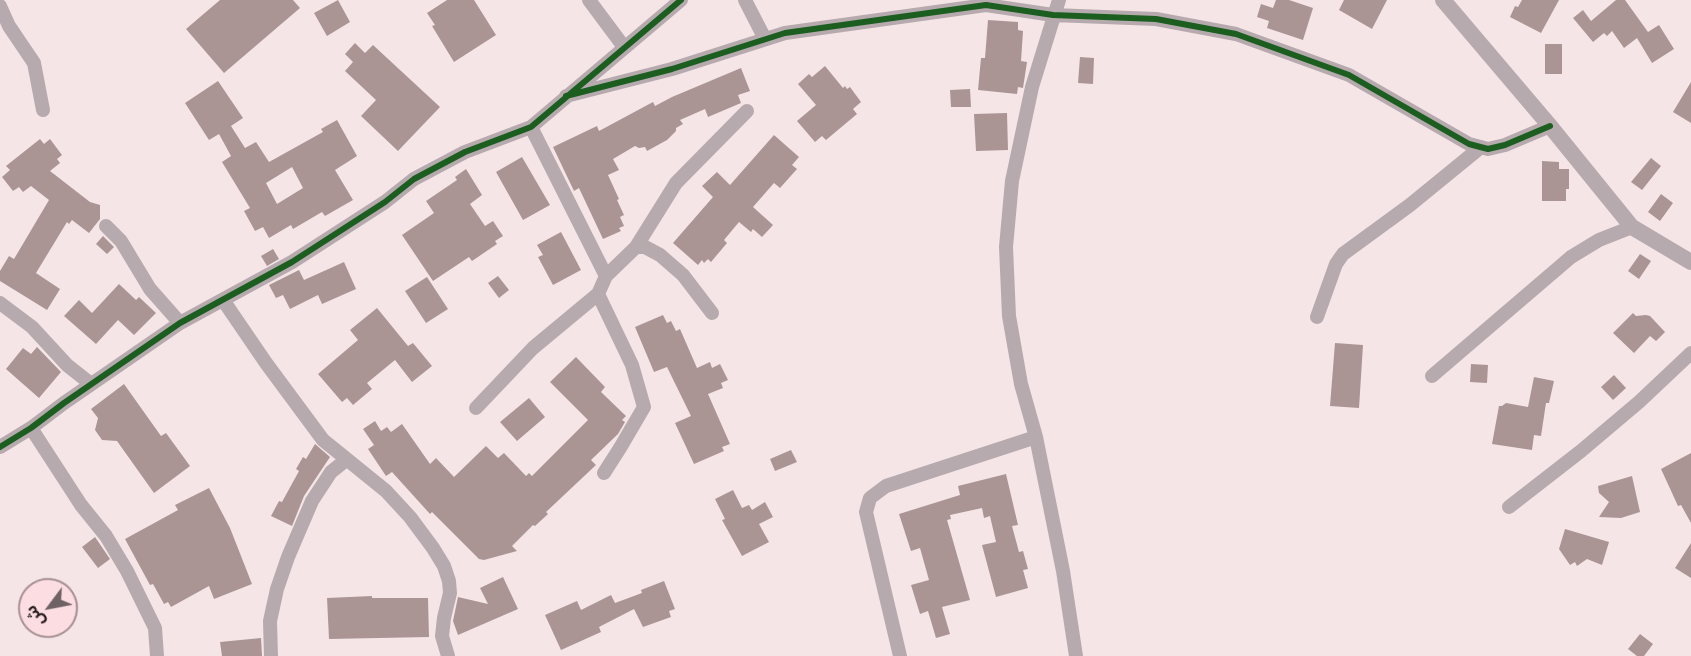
<!DOCTYPE html>
<meta charset="utf-8">
<style>
body{margin:0}
#map{position:relative;width:1691px;height:656px;overflow:hidden;background:#f5e5e7;font-family:Merriweather,"Noto Sans Arabic",serif}
canvas{display:block}
.north{position:absolute;left:18px;top:578px;width:60px;height:60px;box-sizing:border-box;background:#fcdee2;border:2px solid #a69093;border-radius:50%;rotate:238deg;font-size:16px;font-weight:700;line-height:24px;text-align:center;color:#261c1d}
.north::after{content:'';display:block;margin:auto;width:21px;height:27px;background:#6e6264;clip-path:polygon(50% 0,100% 100%,50% 72%,0 100%)}
</style>
<div id="map">
<canvas width="1691" height="656"></canvas>
<div class="north">ش</div>
</div>
<script>
const context = document.querySelector('canvas').getContext('2d');
context.lineJoin = 'round';
function fillPath(path, color) { context.fillStyle = color; context.fill(path, 'evenodd'); }
const toPath = rows => new Path2D(rows.map(r => 'M' + r).join(''));
function trace(path, color, width, dash) { context.strokeStyle = color; context.lineWidth = width; context.lineCap = dash ? 'butt' : 'round'; context.setLineDash(dash || []); context.stroke(path); }
fillPath(toPath([
 [220,0,293,0,300,8,224,73,186,29],
 [338,0,350,22,327,36,314,13],
 [447,0,474,0,496,35,454,62,432,26,435,25,427,13],
 [1276,0,1289,0,1313,8,1303,40,1267,28,1269,21,1257,17,1261,4,1273,8],
 [1344,0,1387,0,1372,29,1339,10],
 [1522,0,1559,0,1541,33,1510,17,1515,6,1518,7],
 [1616,0,1625,0,1648,32,1659,25,1674,49,1652,63,1637,38,1624,48,1612,31,1607,36,1604,33,1593,42,1573,18,1583,10,1591,21],
 [988,20,1018,22,1018,30,1023,31,1021,61,1027,62,1023,88,1018,87,1017,94,978,90,981,58,985,58],
 [355,43,365,53,373,45,440,107,398,151,361,116,376,100,345,71,353,62,345,54],
 [1545,44,1562,44,1562,74,1545,74],
 [1080,57,1094,58,1093,84,1078,83],
 [825,66,843,88,845,86,847,89,850,87,861,102,853,109,857,114,826,140,822,136,815,142,797,121,816,105,798,84,809,74,812,77],
 [741,68,750,91,738,95,741,103,708,117,705,109,680,120,683,124,676,128,676,131,667,140,647,151,645,147,639,148,635,146,613,159,619,170,608,175,619,199,617,200,624,215,620,217,624,226,619,228,621,231,603,239,579,188,574,191,553,147,597,126,599,131,653,102,655,106,672,97],
 [218,81,243,118,231,126,245,148,256,142,269,162,323,132,321,129,337,120,357,156,335,170,353,200,325,216,322,212,293,229,291,225,269,238,263,227,255,231,244,211,250,208,222,162,231,156,219,134,209,140,185,103],
 [292,167,303,188,277,204,266,183],
 [1691,82,1691,123,1673,112],
 [970,89,971,107,951,107,950,90],
 [1007,113,1008,150,976,151,974,114],
 [774,135,799,157,792,165,797,169,780,188,774,183,753,207,773,225,762,237,753,229,751,232,739,222,724,240,727,243,711,262,708,259,704,263,702,260,698,265,673,243,713,197,702,186,717,172,730,185],
 [40,139,44,144,50,139,62,155,57,159,60,163,50,171,90,202,100,205,100,219,89,233,72,220,69,224,67,222,36,273,60,289,47,310,0,281,0,271,9,256,14,259,49,200,31,186,23,192,19,187,13,191,2,177,10,170,6,166],
 [522,157,550,205,523,220,496,172],
 [1651,158,1661,166,1642,190,1631,182],
 [1542,161,1559,162,1559,169,1569,169,1569,189,1566,189,1566,201,1542,201],
 [466,169,482,195,470,204,485,226,493,221,503,236,495,241,497,244,472,261,469,257,433,281,402,235,434,213,426,201,457,180,455,177],
 [1661,194,1673,203,1660,221,1648,212],
 [561,232,581,270,553,285,538,257,543,255,537,245],
 [103,236,114,247,107,254,96,244],
 [273,249,279,259,267,266,261,256],
 [1640,254,1651,261,1639,279,1628,271],
 [344,262,356,289,322,304,318,295,290,309,283,295,276,298,269,285,299,270,304,280],
 [498,276,509,290,499,298,488,283],
 [427,277,448,309,426,323,405,291],
 [119,284,136,300,139,297,156,313,134,335,118,320,96,344,64,316,79,300,92,313],
 [377,308,408,346,413,343,432,366,412,382,395,360,367,383,372,389,353,405,347,398,342,402,318,374,358,340,350,330],
 [1633,313,1636,316,1646,315,1650,316,1665,332,1656,341,1650,336,1634,353,1613,333],
 [663,315,667,323,671,321,676,331,680,329,697,368,710,362,712,368,720,364,728,380,721,383,723,388,708,394,730,444,722,447,724,451,694,464,675,423,691,416,667,367,654,372,635,327],
 [1335,343,1363,345,1359,408,1330,406],
 [37,347,61,372,39,398,6,369,23,348,31,354],
 [576,357,605,387,601,392,626,416,622,420,625,422,618,434,591,460,596,465,546,512,548,514,535,526,533,525,512,546,517,551,484,560,479,559,432,512,430,514,392,472,386,476,368,449,374,445,363,429,375,421,381,431,387,427,391,432,402,424,430,464,436,458,454,477,486,446,498,458,504,453,526,476,529,473,532,476,588,420,550,382],
 [1471,364,1488,365,1487,383,1470,382],
 [1614,375,1626,388,1613,400,1601,387],
 [1534,377,1554,381,1549,403,1546,403,1541,436,1534,435,1532,450,1492,444,1499,406,1502,406,1506,403,1528,407],
 [124,384,161,436,166,433,190,466,154,493,117,441,102,440,95,430,98,418,91,409],
 [529,398,545,417,517,441,500,422],
 [315,444,330,457,304,496,292,526,271,516,279,501,282,502,299,471,296,469,303,457,306,459],
 [791,450,797,462,775,471,770,459],
 [1691,453,1691,523,1681,505,1678,506,1661,469],
 [1006,474,1018,525,1012,526,1019,552,1023,551,1028,569,1023,570,1028,588,996,597,982,545,996,542,990,516,984,518,982,508,950,515,951,519,947,520,970,600,942,607,950,634,936,638,928,611,920,614,911,585,929,580,920,548,911,551,899,514,960,495,958,486],
 [1632,476,1640,512,1621,518,1599,517,1609,502,1599,493,1598,486],
 [209,488,230,528,252,584,214,599,209,586,171,607,168,602,164,604,153,584,150,585,125,539,178,510,175,505],
 [733,490,742,508,749,505,752,510,765,502,773,517,759,524,769,542,742,556,722,520,725,519,715,499],
 [1565,529,1609,542,1602,565,1587,559,1577,566,1575,562,1570,565,1559,549],
 [95,537,110,559,98,568,82,547],
 [1691,543,1691,578,1675,568],
 [503,577,518,609,458,635,453,621,458,597,488,604,480,588],
 [664,581,675,609,669,611,671,617,643,627,634,609,599,627,601,632,561,650,545,615,577,601,581,610,611,595,615,603,642,593,641,590],
 [372,596,372,598,428,598,429,637,329,639,327,598],
 [1640,634,1653,644,1644,656,1637,656,1628,649],
 [261,638,262,656,222,656,220,642]
]), '#aa9594');
trace(toPath([
 [589,0,624,47],
 [745,0,765,39],
 [1059,0,1032,87,1012,181,1006,247,1009,316,1021,384,1036,437,1063,571,1076,656],
 [0,6,9,26,34,63,43,110],
 [566,96,672,69,785,33,986,5,1053,15,1156,19,1236,34,1349,75,1469,144,1488,149,1505,145,1550,126],
 [531,127,606,276,598,294,632,365,644,407,620,448,604,473],
 [106,226,121,241,150,289,180,323],
 [636,247,676,183,747,111],
 [606,276,636,247,645,247,660,255,683,275,712,313],
 [223,300,266,363,323,440,386,491,410,517,433,548,444,566,449,581,450,593,444,618,442,636,448,656],
 [0,303,32,327,67,365,91,384],
 [1317,317,1336,264,1343,254,1410,205,1481,147],
 [1432,376,1571,257,1599,240,1632,227],
 [476,408,533,348,598,294],
 [31,428,81,505,106,536,127,571,155,628,157,656],
 [0,447,31,428,64,403,180,323,292,262,385,202,414,179,465,152,531,127,681,0],
 [1509,507,1581,451,1639,402,1691,353],
 [271,656,270,621,277,589,288,557,312,501,331,472,346,460],
 [900,656,866,512,870,498,886,486,1036,437]
]), '#b7aaae', 14);
trace(toPath([
 [1443,0,1550,126,1632,227,1691,262]
]), '#b7aaae', 16);
trace(toPath([
 [566,96,672,69,785,33,986,5,1053,15,1156,19,1236,34,1349,75,1469,144,1488,149,1505,145,1550,126],
 [0,447,31,428,64,403,180,323,292,262,385,202,414,179,465,152,531,127,681,0]
]), '#1b5e20', 6);
</script>
